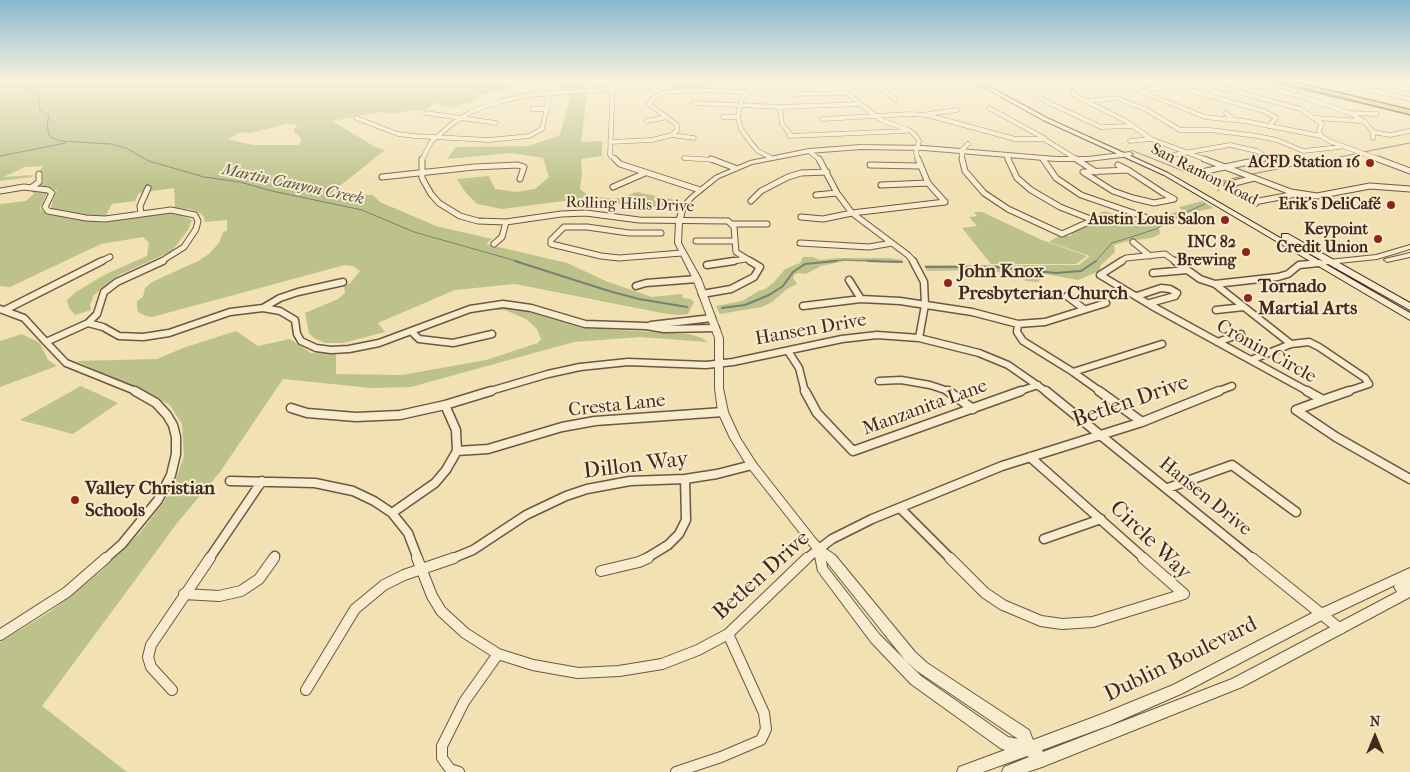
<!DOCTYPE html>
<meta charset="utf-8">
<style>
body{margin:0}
#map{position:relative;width:1410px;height:772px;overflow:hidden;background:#f2e1b3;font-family:"IM FELL French Canon",serif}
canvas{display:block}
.north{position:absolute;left:1350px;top:712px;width:50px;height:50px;-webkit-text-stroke:4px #f7ecce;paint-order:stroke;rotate:0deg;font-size:14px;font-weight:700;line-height:20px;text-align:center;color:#41291e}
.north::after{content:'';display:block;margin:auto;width:18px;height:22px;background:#41291e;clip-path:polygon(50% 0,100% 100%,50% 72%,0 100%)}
</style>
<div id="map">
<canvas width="1410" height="772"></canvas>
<div class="north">N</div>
</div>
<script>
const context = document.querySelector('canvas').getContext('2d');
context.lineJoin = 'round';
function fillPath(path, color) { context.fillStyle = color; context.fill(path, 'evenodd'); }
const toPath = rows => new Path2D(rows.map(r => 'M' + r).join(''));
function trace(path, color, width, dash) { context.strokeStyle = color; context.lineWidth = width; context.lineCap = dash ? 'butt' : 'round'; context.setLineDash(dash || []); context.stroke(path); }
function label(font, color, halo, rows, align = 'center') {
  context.font = font + ' "IM FELL French Canon",serif'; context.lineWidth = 4; context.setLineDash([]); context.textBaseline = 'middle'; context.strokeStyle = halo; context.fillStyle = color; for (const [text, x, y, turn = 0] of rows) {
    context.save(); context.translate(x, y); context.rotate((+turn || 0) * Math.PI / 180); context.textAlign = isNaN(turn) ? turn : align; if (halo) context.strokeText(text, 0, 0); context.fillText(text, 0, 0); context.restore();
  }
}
fillPath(toPath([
 [0,80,459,80,511,85,503,90,480,95,477,98,479,99,450,108,434,103,426,110,415,110,388,114,382,112,332,121,375,147,385,150,331,193,373,195,380,202,436,226,492,239,486,244,567,263,608,282,652,297,682,294,683,298,691,299,694,302,688,314,680,315,667,314,515,284,455,290,378,323,385,332,343,343,325,343,314,338,309,333,305,313,338,299,345,293,344,286,350,283,360,271,353,266,345,265,152,317,146,316,138,312,137,308,137,301,143,297,145,288,152,282,198,261,209,254,219,243,223,232,227,231,227,220,205,222,204,217,200,213,190,209,172,208,175,206,174,188,139,193,135,201,112,204,105,217,54,210,51,207,52,203,57,191,50,187,38,185,43,182,43,174,38,173,43,166,25,167,3,177,33,175,32,177,0,181],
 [286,124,298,125,294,129,294,132,300,137,301,141,299,145,252,145,228,139,241,132,251,133],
 [553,80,589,80,581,142,602,141,602,156,581,159,582,174,580,189,589,196,615,199,637,192,675,200,670,208,572,200,502,209,477,204,466,193,457,179,489,176,495,189,517,192,535,189,549,177,543,158,511,153,447,159,456,147,529,146,560,135,570,96],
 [670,80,715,80,706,89,676,90,671,86],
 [38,189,47,193,40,208,41,210,52,215,95,222,153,214,172,213,179,214,192,220,188,230,172,251,117,276,94,295,90,305,91,310,75,315,69,308,67,300,76,292,104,275,147,256,149,243,143,237,101,244,10,287,0,286,0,204,26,201,34,194,32,191],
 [1202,201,1214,208,1188,213,1159,228,1160,234,1151,238,1128,241,1114,245,1115,252,1101,265,1099,271,1078,280,1046,274,1041,275,1039,282,1025,281,1024,276,998,272,977,270,927,271,924,265,1079,265,1090,256,1049,242,1059,236,1071,236,1072,233,1093,223,1100,222,1100,219,1094,216,1104,211,1152,226,1159,221,1174,217,1170,214,1181,210,1179,207],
 [974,212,982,212,1042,240,1087,256,1076,264,991,264,962,228,977,226,969,217,977,216],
 [803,257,813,257,820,260,838,258,889,258,902,260,903,263,844,261,821,266,806,274,798,273,794,275,793,278,797,284,787,289,772,302,762,307,720,314,716,306,742,301,759,291,765,289,774,282,785,269,800,263],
 [509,308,526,311,582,328,689,334,702,338,707,342,640,337,574,342,411,387,371,388,283,379,220,472,178,522,42,706,127,772,0,772,0,642,51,611,100,572,139,534,164,502,177,476,184,456,182,424,169,404,76,361,157,359,183,348,236,331,258,346,290,339,311,353,336,354,336,374,402,375,486,360,538,343,541,339,537,329,526,319,505,310,486,310],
 [22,334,40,343,48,360,57,366,0,387,0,341],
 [81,386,118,403,73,434,20,420]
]), '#bdc28b');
trace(toPath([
 [18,80,35,92,40,102,39,109,49,115,47,126,50,137,61,141,111,144,126,148,149,161,204,177,240,182,272,191,362,210,414,232,520,262],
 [1260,80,1410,115],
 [1131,150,1206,180,1223,181,1243,176],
 [1363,152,1410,143],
 [0,156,66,143],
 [1252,174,1355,154],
 [1218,191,1222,182],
 [824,262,844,260,902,262],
 [1095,262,1112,243,1156,229,1182,214,1205,204]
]), '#778273', 1);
trace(toPath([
 [515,261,609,291,639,299,687,307],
 [868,261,902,262],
 [926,267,996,267,1056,273,1081,271,1096,261],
 [722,308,745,305,769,295,783,286,793,272,805,264,836,261]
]), '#778273', 2);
const minorFar4 = toPath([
 [613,80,610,155,616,160],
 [738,80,834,82],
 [759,80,756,86,742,98,738,117,741,129,751,143,758,151,770,157],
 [833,80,839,87,881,120,909,130,915,135,919,141,916,152,918,160],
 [869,80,895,99],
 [1031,80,1041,82],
 [1046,80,1036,85,1034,90,1036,95,1043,100,1101,127,1131,126],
 [1062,80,1083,87],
 [1118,80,1083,87,1075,90,1073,93,1075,96,1124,120,1151,139,1207,160],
 [1153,80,1264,111,1276,118,1269,126],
 [1193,80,1301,109,1322,124,1319,130,1321,136,1329,141,1381,160],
 [1235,80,1300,96,1349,113,1364,121,1373,132,1373,138],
 [1325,80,1410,99],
 [1366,80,1410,90],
 [649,81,650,88,663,93],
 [1170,86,1140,91,1205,117,1244,121,1321,136],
 [794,94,846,93],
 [1087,101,1117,98,1147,110,1180,130,1210,130,1257,136,1277,140,1303,151,1340,147],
 [694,103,780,107,860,104],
 [780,107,782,124,791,135],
 [989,108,1044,138],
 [532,109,547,109],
 [426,113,496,123],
 [1226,113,1233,120],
 [1350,113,1377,114],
 [928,114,957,110],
 [723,117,738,117],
 [356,118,398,134,414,136,489,140,529,136,542,129,549,99,530,80],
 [1316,118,1361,121],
 [822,119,910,114,927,115,1015,139,1044,139,1078,160],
 [647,121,667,117],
 [1373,132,1390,135,1410,131],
 [672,135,694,138],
 [789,136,906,131],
 [1130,141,1150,139],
 [610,142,652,140,672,135,677,130,677,125,649,104,656,96,663,93,693,90,750,92],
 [809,151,820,160],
 [1006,155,1009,160],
 [1173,155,1230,145,1257,151,1265,156,1260,160],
 [684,158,715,160],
 [422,160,431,142,453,123,471,112,498,102,529,95,612,89],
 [962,160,962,150,968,144]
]);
const minorFar3 = toPath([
 [422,159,422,178,431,194,439,203,460,216,478,221,506,222,561,214,586,213,639,220,728,221,734,227,736,252,752,262],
 [615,159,620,164,700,190],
 [711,159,735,168],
 [819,159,837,193,852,213,908,255,914,262],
 [918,159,928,183,945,202],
 [962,159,965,171,984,193,1008,209,1062,234,1093,220],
 [1008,159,1017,178,1031,190,1060,207,1093,220],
 [1043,159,1056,178,1081,195,1145,217],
 [1076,159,1096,172],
 [1204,159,1291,192,1317,196,1370,186,1410,189],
 [1378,159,1410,171],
 [870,165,919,166],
 [1118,165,1128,170],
 [1128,170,1163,193,1174,199,1154,203,1133,198,1113,191,1083,172,1128,170],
 [1206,171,1263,159],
 [382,177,474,167,518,165,524,167,520,179],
 [1254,178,1227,185,1256,203],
 [881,185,928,183],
 [32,187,39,182,39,174],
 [613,187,645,173],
 [0,191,24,187,48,190,52,193,45,207,48,211,86,218,105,219,171,210,195,215,198,221,196,229,184,247,160,262],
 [816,195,837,193],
 [751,201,761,191,788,177,801,173,827,172],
 [1254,202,1296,194],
 [141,214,140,206,148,188],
 [801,217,823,219,852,213,945,202],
 [732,224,767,224],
 [661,233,629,233,587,227,564,227,551,240,551,244,601,256,619,258,682,253],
 [696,241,735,241],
 [1133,242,1150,256],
 [800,243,869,247,892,243],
 [494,244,502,237,506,222],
 [100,262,110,257],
 [726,262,746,259],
 [1120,262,1126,258,1165,254,1176,262]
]);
const minorFar2 = toPath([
 [913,261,924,282,925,305,919,338],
 [1122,261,1100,275,1152,306,1309,392],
 [1175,261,1200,279,1215,284,1291,344,1309,342,1319,347,1365,378,1369,384,1345,392],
 [707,265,734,261],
 [1153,273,1187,270],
 [849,280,861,299],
 [1215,284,1278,277,1288,274,1299,265,1319,263],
 [636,286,646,283,697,279],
 [702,294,731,289,754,277,760,267,750,261],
 [1067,296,1084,309],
 [1137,296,1161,288,1170,289,1177,293,1175,296,1150,303],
 [803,306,861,299,900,301,972,312,1018,324,1045,322,1106,303],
 [263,308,280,298,298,292,343,282],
 [0,309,24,318,46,342,88,323,97,314,104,292,117,282,163,261],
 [5,310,102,261],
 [1216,310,1244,307],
 [88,323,103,327,119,336,143,337,169,333,230,312,263,308,280,311,295,320,297,334,301,341,316,348,331,350,349,349,379,343,470,309,503,304,531,308,585,324,646,326,664,329,716,328],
 [1018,324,1017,332,1023,341,1073,372,1101,392],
 [651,325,712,318],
 [412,332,419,339,453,343,492,334],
 [46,342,66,363,138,392],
 [1217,342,1241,334],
 [788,351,799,368,805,392],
 [1251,360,1291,344],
 [1073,372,1162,344],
 [879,381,901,380,930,385,951,392],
 [487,392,548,374,580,367,628,362,706,365,733,362,842,339,877,335,919,338,979,353,1008,365,1047,392],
 [1017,392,1038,385],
 [1216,392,1232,386]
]);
const minorFar1 = toPath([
 [805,391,817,413,853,451,1021,391],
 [948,391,973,409],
 [1046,391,1253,559],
 [1099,391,1142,422],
 [1307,391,1323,400,1349,391],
 [1323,400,1296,410,1336,437,1410,479],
 [291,408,307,413,356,417,400,415,445,405,491,391],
 [457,451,488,449,562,427,595,421,723,412],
 [1030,457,1145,559],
 [230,481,315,483,353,491,374,501,392,513,408,533,418,559],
 [1168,488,1232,465,1296,512],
 [900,508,951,559],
 [392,513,435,483,446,470,457,451,456,430,445,405],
 [1044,539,1101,519],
 [105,559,122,544,158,500,171,475,176,454,176,437,173,425,167,415,156,403,135,391],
 [209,559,262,481],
 [273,559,275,556],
 [451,559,473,550,526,515,566,496,587,489,630,481,685,479,717,474,752,465],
 [645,559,668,545,679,534,686,520,685,479],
 [806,559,832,539,872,519,1002,466,1142,422,1219,391]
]);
const minor = toPath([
 [417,558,432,596,441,611,465,633,498,654,533,665,578,673,619,671,662,664,698,650,728,634,807,558],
 [950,558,985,593,1003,605,1041,621,1062,624,1093,622,1184,594,1143,558],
 [1252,558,1340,629],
 [601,571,639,562,648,558],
 [184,594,219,596,241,591,259,579,274,558],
 [0,635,67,592,106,558],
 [172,690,151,667,148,657,151,645,210,558],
 [306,690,355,609,384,585,404,575,454,558],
 [459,772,450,769,442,758,442,746,464,702,498,654],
 [676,772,721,757,761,740,766,729,764,713,728,634]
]);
const tertiary = toPath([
 [861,145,924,146,1056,157,1088,157,1130,152,1133,154,1130,156,1088,161,1056,161,924,150,861,149,809,153,752,164,719,178,694,198,686,207,682,222,681,243,701,279,723,338,723,388,728,412,740,438,756,463,815,538,823,547,835,555,915,652,927,663,1029,730,1033,740,1102,714,1173,685,1318,610,1410,568,1410,597,1242,687,1042,767,1027,772,1002,772,1004,767,1029,757,1027,756,983,772,957,772,959,767,1005,750,1000,748,911,684,871,642,818,571,814,551,748,467,730,438,718,412,715,388,715,338,693,279,675,243,676,222,680,207,690,196,715,176,750,161,809,149,861,145],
 [826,561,905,660,917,671,1018,739,1008,737,921,676,879,634,827,567,826,561],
 [1395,585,1394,587,1397,592,1232,679,1043,752,1042,750,1110,725,1183,693,1326,618,1395,585],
 [1410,245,1410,249,1377,259,1319,265,1316,263,1319,261,1376,255,1410,245],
 [1410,253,1410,257,1387,262,1384,260,1385,259,1410,253]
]);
const secondary = toPath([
 [971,80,977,80,1047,118,1168,173,1410,313,1410,320,1164,175,1043,120,971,80],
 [1282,234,1288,234,1410,303,1410,310,1282,238,1282,234]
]);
const motorway = toPath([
 [1272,80,1284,80,1410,110,1410,114,1272,80]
]);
trace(minorFar4, '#6d5743', 5);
trace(minorFar3, '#6d5743', 7);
trace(minorFar2, '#6d5743', 9);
trace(minorFar1, '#6d5743', 11);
trace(minor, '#6d5743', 12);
trace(tertiary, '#6d5743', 2);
trace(secondary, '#41291e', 2);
trace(motorway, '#41291e', 3);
trace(minorFar4, '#f7ecce', 4);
trace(minorFar3, '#f7ecce', 5);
trace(minorFar2, '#f7ecce', 6);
trace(minorFar1, '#f7ecce', 8);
trace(minor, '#f7ecce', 10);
fillPath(tertiary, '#f7ecce');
fillPath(secondary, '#f7ecce');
fillPath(motorway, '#e9c07a');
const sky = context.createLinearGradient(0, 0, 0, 188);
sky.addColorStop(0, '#89b8d0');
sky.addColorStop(0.43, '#f9f2dd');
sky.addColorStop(1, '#f9f2dd00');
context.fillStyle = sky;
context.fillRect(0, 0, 1410, 188);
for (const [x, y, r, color] of [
 [1370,163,5,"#8f2418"],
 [1391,205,5,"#8f2418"],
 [1225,220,5,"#8f2418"],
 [1378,239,5,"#8f2418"],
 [1246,252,5,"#8f2418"],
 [948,283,5,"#8f2418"],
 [1248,298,5,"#8f2418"],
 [75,500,5,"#8f2418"]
]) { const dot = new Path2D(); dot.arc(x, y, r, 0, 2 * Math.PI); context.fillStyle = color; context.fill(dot); trace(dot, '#f7ecce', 2); }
label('bold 16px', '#41291e', '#f7ecce', [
 ["ACFD Station 16",1360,163],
 ["Erik's DeliCafé",1381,205],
 ["Austin Louis Salon",1215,220],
 ["Keypoint",1368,230],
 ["Credit Union",1368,248],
 ["INC 82",1236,243],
 ["Brewing",1236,261]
], 'right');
label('16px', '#41291e', '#f7ecce', [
 ["San Ramon Road",1204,175,27],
 ["Rolling Hills Drive",630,205,2]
]);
label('italic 16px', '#584e41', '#f7ecce', [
 ["Martin Canyon Creek",293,185,12]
]);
label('bold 19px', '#41291e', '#f7ecce', [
 ["John Knox",958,272],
 ["Presbyterian Church",958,294],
 ["Tornado",1258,287],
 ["Martial Arts",1258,309],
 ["Valley Christian",85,489],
 ["Schools",85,511]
], 'left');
label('19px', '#41291e', '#f7ecce', [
 ["Hansen Drive",811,330,-10],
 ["Cronin Circle",1266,352,29],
 ["Cresta Lane",617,406,-6],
 ["Manzanita Lane",925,408,-20],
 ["Hansen Drive",1205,497,39]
]);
label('22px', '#41291e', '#f7ecce', [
 ["Betlen Drive",1131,402,-19],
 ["Dillon Way",636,466,-7],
 ["Circle Way",1150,541,44],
 ["Betlen Drive",762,576,-42],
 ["Dublin Boulevard",1181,660,-26]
]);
</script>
